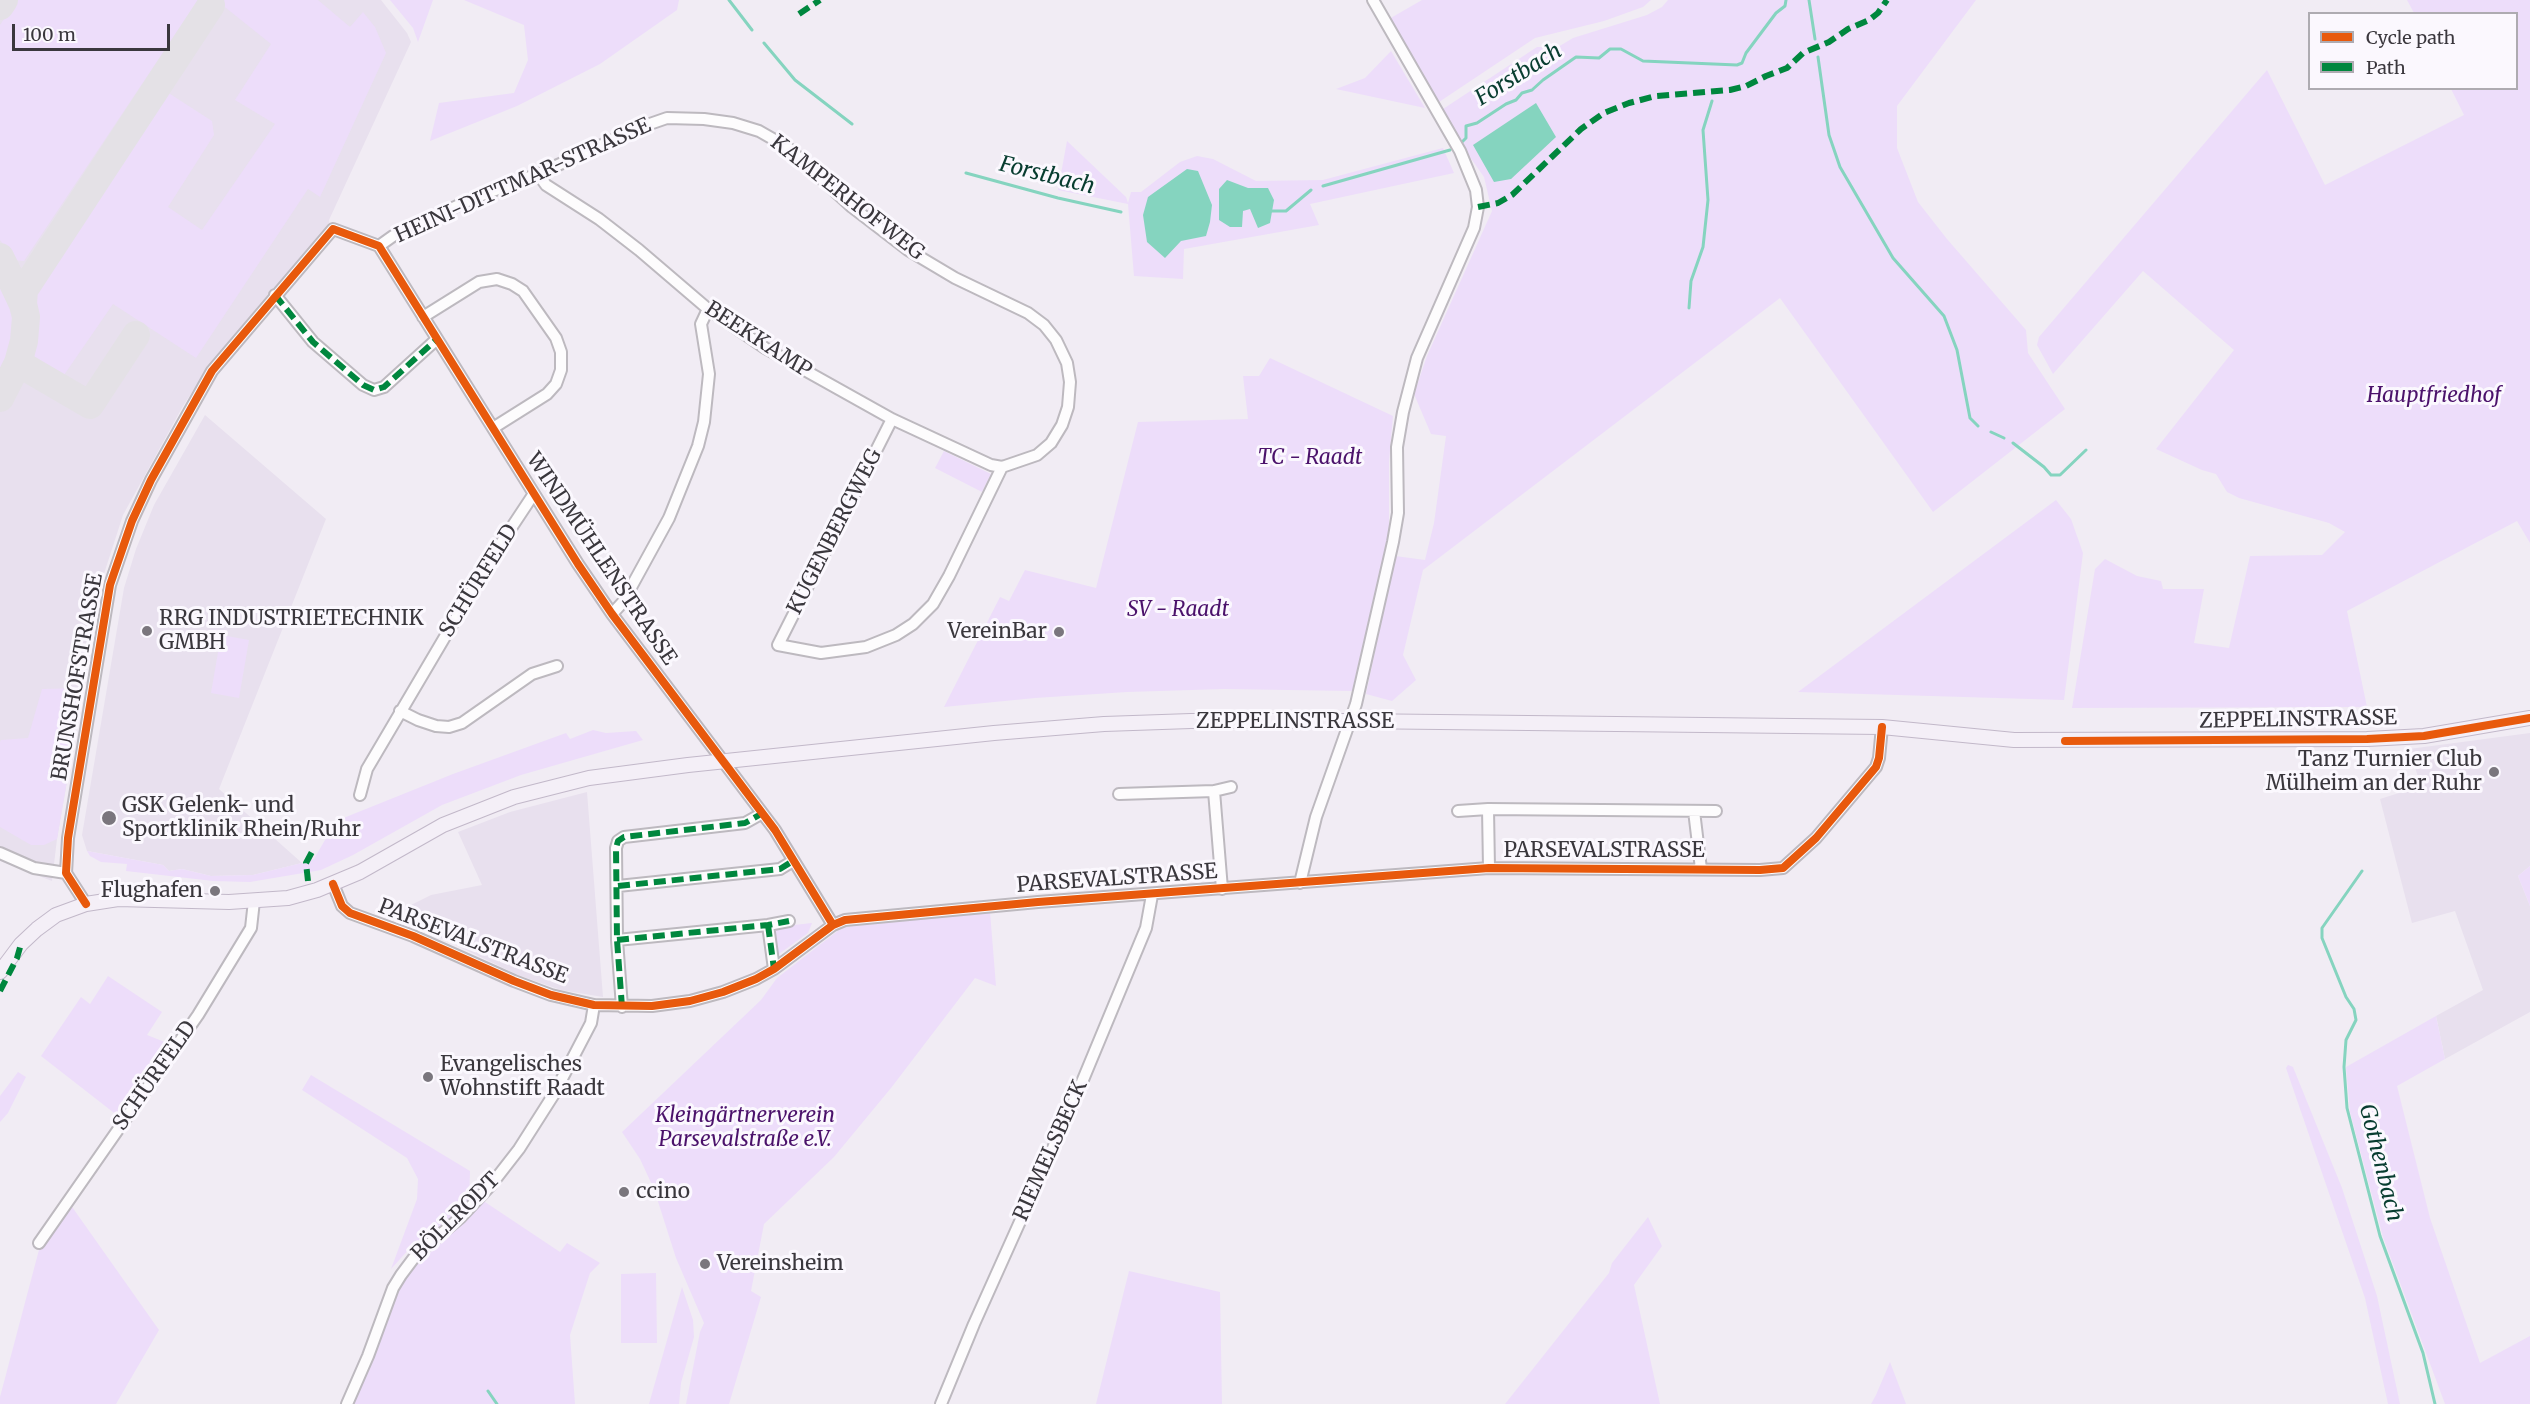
<!DOCTYPE html>
<meta charset="utf-8">
<style>
body{margin:0}
#map{position:relative;width:2530px;height:1404px;overflow:hidden;background:#f1ecf4;font-family:Merriweather,serif}
canvas{display:block}
.legend{position:absolute;left:2308px;top:12px;width:210px;height:78px;box-sizing:border-box;background:#fbf8fe;border:2px solid #aeabb1;margin:0;padding:8px 10px;list-style:none;font-size:18px;color:#3a373d}
.legend li{display:flex;align-items:center;gap:12px;height:30px}
.legend b{width:30px;border:2px solid #aeabb1}
.scale{position:absolute;left:12px;top:24px;width:158px;height:27px;box-sizing:border-box;border:3px solid #3a373d;border-top:0;padding-left:8px;font-size:18px;line-height:21px;white-space:nowrap;color:#3a373d;-webkit-text-stroke:4px #fbf8fe;paint-order:stroke}
</style>
<div id="map">
<canvas width="2530" height="1404"></canvas>
<ul class="legend">
<li><b style="height:8px;background:#e8590c"></b>Cycle path</li>
<li><b style="height:8px;background:#00873e"></b>Path</li>
</ul>
<div class="scale">100 m</div>
</div>
<script>
const context = document.querySelector('canvas').getContext('2d');
context.lineJoin = 'round';
function fillPath(path, color) { context.fillStyle = color; context.fill(path, 'evenodd'); }
const toPath = rows => new Path2D(rows.map(r => 'M' + r).join(''));
function trace(path, color, width, dash) { context.strokeStyle = color; context.lineWidth = width; context.lineCap = dash ? 'butt' : 'round'; context.setLineDash(dash || []); context.stroke(path); }
function label(font, color, halo, rows, align = 'center') {
  context.font = font + ' Merriweather,serif'; context.lineWidth = 6; context.setLineDash([]); context.textBaseline = 'middle'; context.strokeStyle = halo; context.fillStyle = color; for (const [text, x, y, turn = 0] of rows) {
    context.save(); context.translate(x, y); context.rotate((+turn || 0) * Math.PI / 180); context.textAlign = isNaN(turn) ? turn : align; if (halo) context.strokeText(text, 0, 0); context.fillText(text, 0, 0); context.restore();
  }
}
fillPath(toPath([
 [0,0,381,0,407,33,411,42,329,220,330,226,209,366,183,406,123,515,102,580,57,839,52,881,0,861],
 [205,415,326,519,219,789,302,863,253,875,211,876,182,869,169,871,163,865,87,851,82,835,124,588,136,549,154,505],
 [2530,733,2530,866,2518,876,2530,906,2530,1012,2445,1059,2436,1016,2483,990,2455,911,2412,923,2380,799,2421,786,2409,749],
 [587,792,603,997,561,990,518,975,412,924,411,905,431,895,482,885,458,832,510,812]
]), '#e8e0ee');
fillPath(toPath([
 [17,0,198,0,24,261,14,260,0,240,0,25],
 [216,0,318,0,350,27,363,12,375,27,386,53,320,197,308,189,196,358,113,304,64,375,35,357,31,347,36,290,167,92,212,121,214,135,168,207,202,230,275,124,235,100,271,44],
 [390,0,433,0,418,42,413,28],
 [464,0,679,0,677,10,600,64,517,106,430,141,439,103,514,93,528,60,524,25],
 [1422,0,1651,0,1643,7,1604,21,1535,38,1439,102,1389,19],
 [1668,0,1976,0,1897,106,1897,148,1918,202,1947,239,2026,330,2028,353,2065,409,1933,512,1780,298,1423,570,1403,655,1416,680,1392,701,1366,694,1395,556,1425,560,1434,523,1446,436,1431,434,1414,394,1427,356,1492,211,1484,177,1463,147,1443,109,1537,47,1558,47,1573,38,1647,15,1662,7],
 [2407,0,2530,0,2530,543,2517,521,2347,611,2367,707,2072,708,2095,569,2105,559,2137,576,2161,581,2163,589,2204,589,2194,643,2229,648,2250,556,2322,555,2345,532,2329,523,2239,498,2227,492,2216,474,2202,470,2156,449,2234,350,2143,271,2053,374,2037,345,2039,337,2267,70,2325,185,2464,115,2451,89,2516,88,2516,14,2414,13],
 [1391,51,1425,108,1336,89,1365,78],
 [1067,141,1126,197,1128,203,1131,192,1141,192,1180,162,1197,156,1213,159,1256,181,1323,180,1443,148,1454,173,1310,204,1319,225,1184,249,1183,279,1134,276,1128,204,1058,190],
 [0,286,14,320,10,352,0,375],
 [1270,358,1393,416,1389,462,1389,533,1352,691,1224,689,1127,692,1035,698,944,707,1000,597,1009,601,1025,570,1096,588,1138,422,1248,419,1243,376,1259,376],
 [944,451,991,474,982,492,935,468],
 [2056,500,2071,519,2083,553,2064,700,1798,692],
 [221,635,249,640,239,698,211,693],
 [83,688,57,839,44,845,31,845,0,827,0,742,1,740,28,738,42,689],
 [593,730,606,733,636,731,643,740,521,775,442,805,353,855,321,870,250,882,213,881,126,871,127,864,101,862,90,856,87,851,163,865,169,871,182,869,211,876,253,875,302,863,314,859,336,821,453,774,566,733,570,739],
 [2530,866,2530,906,2518,876],
 [990,912,996,986,975,978,891,1088,834,1157,764,1224,751,1291,761,1297,729,1404,686,1404,700,1332,704,1323,676,1258,654,1189,640,1159,622,1132,761,1000,777,978,839,930,846,927],
 [812,923,808,933,779,954,777,952,774,933,777,927],
 [108,976,162,1012,147,1035,172,1045,118,1116,41,1056,81,997,90,1004],
 [2436,1016,2445,1059,2397,1086,2430,1218,2480,1363,2530,1336,2530,1404,2445,1404,2383,1237,2350,1112,2346,1067],
 [2288,1065,2293,1067,2342,1188,2377,1296,2400,1404,2388,1404,2365,1298,2286,1068],
 [18,1072,26,1077,8,1113,0,1122,0,1096],
 [311,1075,470,1171,469,1203,421,1245,411,1247,391,1269,417,1199,418,1179,407,1158,302,1090],
 [482,1200,560,1252,567,1243,600,1263,590,1273,570,1335,575,1404,353,1404,398,1287,407,1273],
 [70,1204,159,1330,116,1404,0,1404,0,1397,40,1246],
 [1648,1217,1662,1246,1634,1285,1660,1404,1505,1404,1609,1273,1612,1263],
 [1129,1271,1220,1292,1222,1404,1096,1404],
 [656,1273,657,1343,621,1343,621,1274],
 [682,1287,693,1320,694,1337,681,1383,679,1404,649,1404],
 [1890,1362,1906,1404,1871,1404,1876,1395]
]), '#edddfa');
fillPath(toPath([
 [1536,103,1556,137,1511,179,1494,182,1473,145],
 [1187,169,1198,171,1212,205,1210,222,1206,236,1181,241,1165,258,1147,242,1143,215,1148,197],
 [1227,180,1248,188,1268,188,1274,200,1270,223,1258,228,1250,209,1243,211,1242,227,1230,227,1219,220,1219,189]
]), '#85d4bf');
trace(toPath([
 [729,0,752,30],
 [1809,0,1815,39],
 [764,43,795,80,852,124],
 [1818,57,1829,135,1840,167,1893,258,1944,316,1957,350,1970,418,1978,426],
 [1462,142,1466,138,1466,126,1477,123,1506,104,1516,100,1522,93,1532,90,1543,80,1576,57,1599,58,1610,49,1621,49,1643,61,1737,65,1742,63,1746,53,1776,13,1785,6,1786,0],
 [966,173,1058,198,1121,212],
 [1323,186,1450,150],
 [1269,211,1286,211,1311,190],
 [1689,308,1691,281,1703,247,1708,200,1703,130,1712,101],
 [1991,432,2004,438],
 [2013,443,2044,467,2051,475,2060,475,2086,450],
 [2362,871,2322,928,2322,938,2346,997,2354,1009,2356,1020,2346,1040,2344,1067,2347,1108,2380,1236,2423,1353,2435,1404],
 [488,1391,497,1404]
]), '#85d4bf', 3);
trace(toPath([
 [0,6,4,0],
 [0,257,23,304,26,317,24,341,18,363,0,398],
 [23,304,24,290,211,5],
 [18,363,90,405,136,335]
]), '#e4e1e6', 28);
const minor = toPath([
 [538,174,546,185,599,219,639,250,708,309,765,348,892,419,991,465,1002,467],
 [379,246,393,236,474,198,538,174,644,126,667,118,704,119,733,123,759,131,787,147,852,207,908,250,955,278,1028,313,1044,325,1056,340,1067,363,1070,382,1068,407,1062,425,1051,443,1037,455,1002,467,949,576,933,604,913,624,896,635,866,647,821,653,778,645,892,419],
 [275,295,313,342,363,385,374,390,384,387,437,339],
 [423,317,479,282,497,279,512,284,523,291,556,338,561,352,561,370,556,384,547,394,493,428],
 [612,614,623,602,669,518,698,446,704,422,709,374,701,324,708,309],
 [400,711,418,720,436,726,449,727,462,723,532,674,557,666],
 [1214,791,1222,889],
 [1119,794,1214,791,1231,787],
 [360,795,367,769,492,557,533,495],
 [1458,811,1488,809],
 [1694,811,1701,869],
 [0,853,34,868,66,873],
 [1489,868,1488,809,1716,811],
 [1300,883,1316,817,1356,704,1393,542,1398,513,1397,447,1403,412,1417,358,1474,228,1478,207,1476,190,1460,151,1373,0],
 [333,884,342,906,350,913,413,936,514,981,551,995,594,1005,652,1006,690,1001,723,992,756,979,774,969,833,925,845,920,1038,902,1489,868,1760,870,1783,868,1816,838,1876,767,1879,758,1882,727],
 [618,886,780,869,793,861],
 [86,904,66,873,68,838,110,585,132,521,151,480,212,371,333,229,379,246,578,564,612,614,775,830,833,925],
 [768,925,774,969],
 [617,940,768,925,789,921],
 [622,1007,617,940,616,848,618,841,624,837,745,823,761,814],
 [39,1243,198,1015,251,928,254,901],
 [347,1404,368,1356,393,1288,401,1275,416,1255,460,1218,491,1185,519,1149,554,1094,591,1023,594,1005],
 [941,1404,974,1324,1075,1099,1146,928,1152,895]
]);
const major = toPath([
 [0,972,21,944,37,929,56,915,86,904,118,899,229,902,288,898,317,890,360,872,443,825,514,797,589,778,688,765,994,733,1104,724,1191,721,1351,721,1882,727,2014,740,2367,739,2424,736,2530,718]
]);
trace(minor, '#bdb9bf', 14);
trace(major, '#c2b8c9', 16);
trace(minor, '#fdfcfd', 10);
trace(major, '#f4eff7', 14);
trace(toPath([
 [799,14,820,0],
 [1478,207,1498,203,1512,195,1581,129,1604,113,1629,103,1656,96,1730,90,1746,86,1766,76,1787,68,1803,53,1829,42,1848,29,1869,20,1878,13,1887,0],
 [275,295,313,342,363,385,374,390,384,387,437,339],
 [308,881,306,863,313,850],
 [618,886,780,869,793,861],
 [768,925,774,969],
 [617,940,768,925,789,921],
 [0,991,17,958,21,944],
 [622,1007,617,940,616,848,618,841,624,837,745,823,761,814]
]), '#00873e', 6, [12, 6]);
trace(toPath([
 [2065,741,2367,739,2424,736,2530,718],
 [333,884,342,906,350,913,413,936,514,981,551,995,594,1005,652,1006,690,1001,723,992,756,979,774,969,833,925,845,920,1038,902,1489,868,1760,870,1783,868,1816,838,1876,767,1879,758,1882,727],
 [86,904,66,873,68,838,110,585,132,521,151,480,212,371,333,229,379,246,578,564,612,614,775,830,833,925]
]), '#e8590c', 8);
for (const [x, y, r, color] of [
 [147,631,6,"#7a767d"],
 [1059,632,6,"#7a767d"],
 [2494,772,6,"#7a767d"],
 [109,818,8,"#7a767d"],
 [215,891,6,"#7a767d"],
 [428,1077,6,"#7a767d"],
 [624,1192,6,"#7a767d"],
 [705,1264,6,"#7a767d"]
]) { const dot = new Path2D(); dot.arc(x, y, r, 0, 2 * Math.PI); context.fillStyle = color; context.fill(dot); trace(dot, '#fbf8fe', 2); }
label('21px', '#3a373d', '#fbf8fe', [
 ["HEINI-DITTMAR-STRASSE",523,181,-24],
 ["KAMPERHOFWEG",847,198,38],
 ["BEEKKAMP",758,340,33],
 ["KUGENBERGWEG",835,532,-63],
 ["WINDMÜHLENSTRASSE",601,559,56],
 ["SCHÜRFELD",479,581,-58],
 ["BRUNSHOFSTRASSE",78,677,-80],
 ["ZEPPELINSTRASSE",2298,720,-1],
 ["ZEPPELINSTRASSE",1295,722],
 ["PARSEVALSTRASSE",1604,851],
 ["PARSEVALSTRASSE",1117,879,-4],
 ["PARSEVALSTRASSE",473,942,21],
 ["SCHÜRFELD",155,1076,-55],
 ["RIEMELSBECK",1051,1151,-66],
 ["BÖLLRODT",456,1217,-45]
]);
label('italic 21px', '#4b126b', '#fbf8fe', [
 ["Hauptfriedhof",2434,396],
 ["TC - Raadt",1310,458],
 ["SV - Raadt",1178,610],
 ["Kleingärtnerverein",745,1116],
 ["Parsevalstraße e.V.",745,1140]
]);
label('21px', '#3a373d', '#fbf8fe', [
 ["RRG INDUSTRIETECHNIK",159,619],
 ["GMBH",159,643],
 ["VereinBar",1047,632,"right"],
 ["Tanz Turnier Club",2482,760,"right"],
 ["Mülheim an der Ruhr",2482,784,"right"],
 ["GSK Gelenk- und",122,806],
 ["Sportklinik Rhein/Ruhr",122,830],
 ["Flughafen",203,891,"right"],
 ["Evangelisches",440,1065],
 ["Wohnstift Raadt",440,1089],
 ["ccino",636,1192],
 ["Vereinsheim",717,1264]
], 'left');
label('italic 22px', '#083d30', '#fbf8fe', [
 ["Forstbach",1519,75,-32],
 ["Forstbach",1047,176,14],
 ["Gothenbach",2380,1163,76]
]);
</script>
